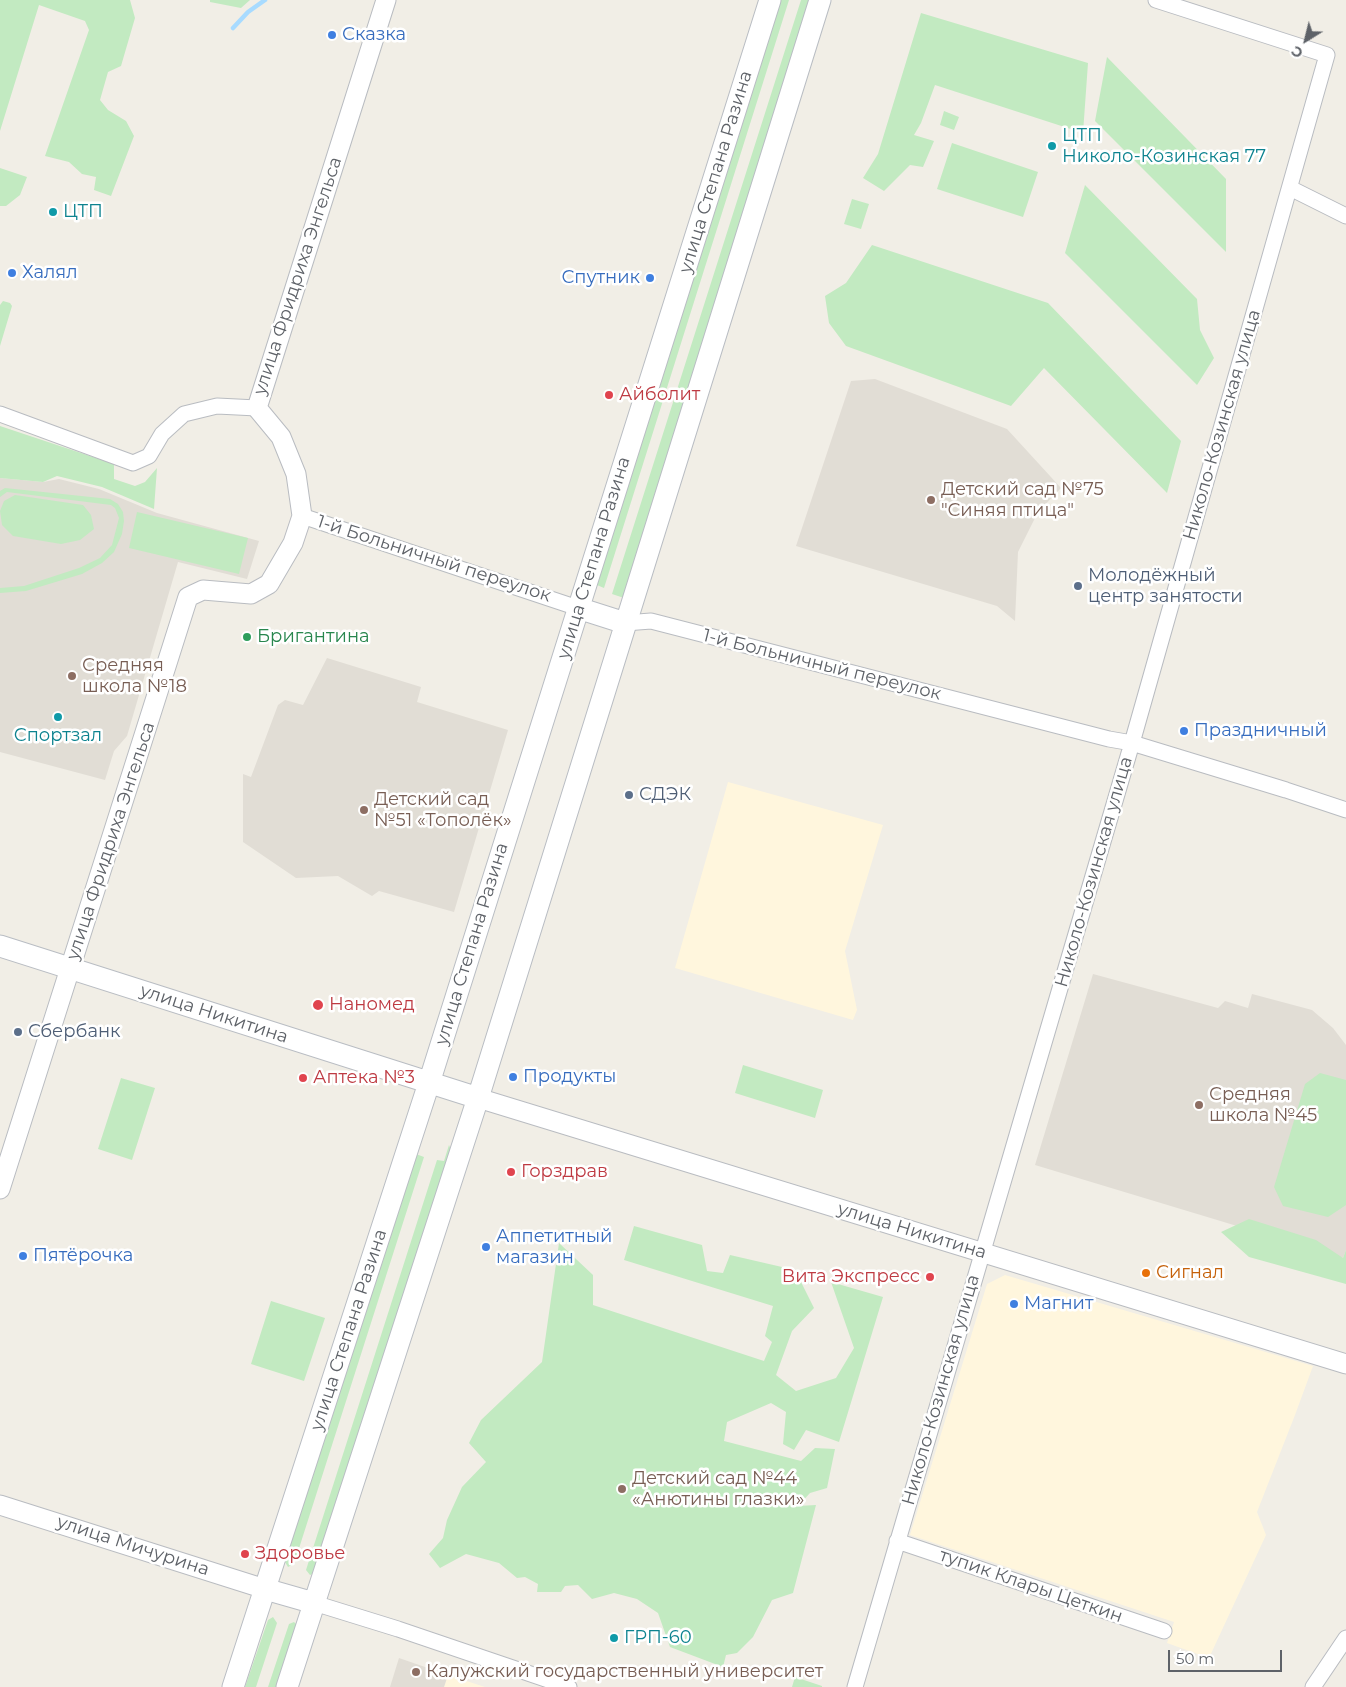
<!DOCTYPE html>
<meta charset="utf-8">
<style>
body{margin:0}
#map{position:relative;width:1346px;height:1687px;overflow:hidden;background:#f1eee6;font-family:Montserrat,sans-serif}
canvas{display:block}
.north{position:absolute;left:1281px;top:15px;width:50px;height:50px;-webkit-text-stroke:4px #fff;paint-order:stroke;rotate:216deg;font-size:14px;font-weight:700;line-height:20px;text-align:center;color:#5e6268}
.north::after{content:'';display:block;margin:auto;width:18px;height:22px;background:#5e6268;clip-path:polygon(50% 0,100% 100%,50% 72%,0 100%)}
.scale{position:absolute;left:1168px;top:1650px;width:114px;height:22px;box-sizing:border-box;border:2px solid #5e6268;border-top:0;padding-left:6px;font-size:15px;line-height:18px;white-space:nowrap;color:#5e6268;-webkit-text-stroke:4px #fff;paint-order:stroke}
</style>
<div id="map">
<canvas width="1346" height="1687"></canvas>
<div class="north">С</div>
<div class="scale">50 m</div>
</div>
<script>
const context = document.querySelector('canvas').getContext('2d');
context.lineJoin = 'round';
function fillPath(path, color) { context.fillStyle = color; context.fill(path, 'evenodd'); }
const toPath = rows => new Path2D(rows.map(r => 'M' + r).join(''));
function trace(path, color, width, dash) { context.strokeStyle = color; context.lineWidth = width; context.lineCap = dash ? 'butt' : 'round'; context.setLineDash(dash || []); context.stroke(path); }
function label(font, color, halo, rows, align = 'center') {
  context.font = font + ' Montserrat,sans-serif'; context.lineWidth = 5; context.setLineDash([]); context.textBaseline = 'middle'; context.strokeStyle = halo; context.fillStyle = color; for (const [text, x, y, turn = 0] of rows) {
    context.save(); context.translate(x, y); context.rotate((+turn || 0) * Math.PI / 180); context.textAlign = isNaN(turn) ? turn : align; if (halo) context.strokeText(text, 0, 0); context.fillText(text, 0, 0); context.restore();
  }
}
fillPath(toPath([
 [728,782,883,825,845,951,857,1010,853,1020,675,968],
 [1005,1275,1313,1366,1295,1415,1257,1512,1266,1535,1209,1658,1167,1643,1174,1622,910,1535,987,1284],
 [448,1675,485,1687,444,1687]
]), '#fff6dd');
fillPath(toPath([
 [875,379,1007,429,1061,488,1038,512,1018,552,1015,621,997,606,796,546,851,381],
 [0,478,43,482,59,479,99,489,157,513,259,541,247,579,178,562,127,736,114,751,105,780,0,752],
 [327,658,421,687,417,702,508,730,454,912,379,891,372,896,338,876,296,878,243,842,243,774,251,777,278,705,285,700,303,705],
 [1093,974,1218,1008,1225,1001,1248,1008,1252,994,1312,1010,1333,1028,1346,1045,1346,1250,1343,1258,1035,1165],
 [399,1658,448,1675,444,1687,390,1687]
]), '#e1ddd5');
fillPath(toPath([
 [0,0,130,0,135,18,121,66,108,72,100,100,108,110,126,121,134,136,111,196,94,190,96,177,82,174,69,162,45,156,89,30,85,21,39,5,0,131],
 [210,0,250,0,241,8,210,2],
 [776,0,789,0,604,588,592,583],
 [801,0,811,0,624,598,612,594],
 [921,13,1088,63,1083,133,935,85,921,123,914,135,934,141,923,167,910,165,884,191,863,178,878,154],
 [1107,57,1226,179,1226,252,1095,121],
 [944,111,959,117,954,130,940,125],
 [952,143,1038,172,1023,217,937,189],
 [0,168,27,177,20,195,6,206,0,206],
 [1085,185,1197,299,1200,330,1214,358,1197,385,1065,253],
 [852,199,869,204,861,229,844,224],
 [872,245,1048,303,1181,441,1167,493,1044,368,1011,406,846,346,829,323,825,296,846,283],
 [3,301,10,303,12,306,0,346,0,305],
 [0,426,114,464,114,479,135,486,145,482,157,468,154,509,102,487,57,476,43,482,0,478],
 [5,488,110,499,118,504,123,512,124,521,122,534,114,552,102,563,82,574,26,591,0,593,0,588,24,586,79,568,100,558,112,545,119,518,115,508,111,505,7,492,0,497,0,491],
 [15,495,83,505,91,515,94,529,80,540,61,544,13,536,2,525,0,511,4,501],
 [137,512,248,538,239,574,129,548],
 [743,1065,823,1090,815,1118,735,1093],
 [1320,1073,1346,1080,1346,1205,1328,1217,1283,1206,1274,1187,1305,1084],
 [121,1078,155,1088,132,1160,98,1149],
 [449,1145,452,1152,315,1573,310,1575,306,1570,437,1160,444,1161],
 [416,1154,424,1157,294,1564,288,1567,285,1562],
 [1249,1219,1316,1240,1343,1258,1346,1250,1346,1284,1249,1257,1221,1232],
 [634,1226,702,1245,707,1271,723,1273,730,1255,795,1270,814,1308,792,1331,776,1375,796,1391,836,1378,854,1348,831,1282,883,1297,839,1442,806,1430,794,1450,783,1444,786,1412,771,1403,727,1422,724,1441,801,1461,815,1448,835,1449,827,1488,810,1493,798,1506,816,1505,793,1593,772,1600,753,1637,737,1653,726,1655,723,1667,670,1647,658,1613,637,1599,614,1593,592,1599,578,1585,565,1586,561,1592,537,1592,538,1584,525,1577,517,1578,499,1563,466,1554,440,1568,429,1554,443,1538,447,1520,462,1487,486,1462,469,1443,481,1420,542,1362,559,1243,593,1275,593,1305,764,1361,772,1342,765,1336,773,1306,624,1260],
 [271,1301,325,1318,304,1381,251,1364],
 [273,1617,277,1623,256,1687,245,1687,268,1620],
 [294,1622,298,1626,278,1687,268,1687,289,1624],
 [795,1677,822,1686,822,1687,792,1687]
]), '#c2eac1');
trace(toPath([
 [233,28,248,12,265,0]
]), '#a8dbff', 4.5);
const minor = toPath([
 [1290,188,1346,216],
 [0,414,133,463,149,456,162,434,184,414,217,406,257,408],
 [302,516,578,608],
 [625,623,651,621,1109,739,1132,743,1286,790,1346,810],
 [897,1541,1164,1631],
 [314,1603,398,1629,569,1687],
 [855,1687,1132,743,1327,55,1156,0],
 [1313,1687,1346,1638]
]);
const tertiary = toPath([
 [478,1098,1346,1364],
 [0,1189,188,597,203,590,251,594,269,584,293,543,302,516,296,474,281,437,257,408,386,0],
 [0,1505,265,1589]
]);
const secondary = toPath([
 [578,608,625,623],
 [0,946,478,1098],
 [265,1589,314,1603],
 [233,1687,429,1083,770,0],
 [287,1687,478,1098,820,0]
]);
trace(minor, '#b9bcc1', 17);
trace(tertiary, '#b9bcc1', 21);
trace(secondary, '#b9bdc3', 23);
trace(minor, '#fff', 15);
trace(tertiary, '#fff', 19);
trace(secondary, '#fff', 21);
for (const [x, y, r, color] of [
 [332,35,5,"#3f7fe0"],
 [1052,146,5,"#0f9aa8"],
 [53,212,5,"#0f9aa8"],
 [12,273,5,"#3f7fe0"],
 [650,278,5,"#3f7fe0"],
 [609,395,5,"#e0444e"],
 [931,500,5,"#8d6e63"],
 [1078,586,5,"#5c6f8a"],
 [247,637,5,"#2e9e5b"],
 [72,676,5,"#8d6e63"],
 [58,717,5,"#0f9aa8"],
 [1184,731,5,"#3f7fe0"],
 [629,795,5,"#5c6f8a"],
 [364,810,5,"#8d6e63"],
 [318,1005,6,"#e0444e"],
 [18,1032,5,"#5c6f8a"],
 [513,1077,5,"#3f7fe0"],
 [303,1078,5,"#e0444e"],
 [1199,1105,5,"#8d6e63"],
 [511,1172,5,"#e0444e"],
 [486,1247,5,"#3f7fe0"],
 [23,1256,5,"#3f7fe0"],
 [1146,1273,5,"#e8710a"],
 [930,1277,5,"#e0444e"],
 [1014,1304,5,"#3f7fe0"],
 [622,1489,5,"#8d6e63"],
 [245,1554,5,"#e0444e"],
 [614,1638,5,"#0f9aa8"],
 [416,1672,5,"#8d6e63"]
]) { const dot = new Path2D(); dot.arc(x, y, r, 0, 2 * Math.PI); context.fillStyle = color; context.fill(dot); trace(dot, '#fff', 2); }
label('18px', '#366cbe', '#fff', [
 ["Сказка",342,35],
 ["Халял",22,273],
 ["Спутник",640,278,"right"],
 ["Праздничный",1194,731],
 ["Продукты",523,1077],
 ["Аппетитный",496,1237],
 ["магазин",496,1258],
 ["Пятёрочка",33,1256],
 ["Магнит",1024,1304]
], 'left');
label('18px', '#0d838f', '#fff', [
 ["ЦТП",1062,136],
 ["Николо-Козинская 77",1062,157],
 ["ЦТП",63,212],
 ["Спортзал",58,736,"center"],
 ["ГРП-60",624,1638]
], 'left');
label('18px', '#5e6268', '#fff', [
 ["улица Степана Разина",716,172,-73],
 ["улица Фридриха Энгельса",298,276,-72],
 ["Николо-Козинская улица",1222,425,-74],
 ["улица Степана Разина",594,558,-73],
 ["1-й Больничный переулок",434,559,18],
 ["1-й Больничный переулок",822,665,14],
 ["улица Фридриха Энгельса",111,841,-72],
 ["Николо-Козинская улица",1094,872,-74],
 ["улица Степана Разина",472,944,-73],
 ["улица Никитина",214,1014,18],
 ["улица Никитина",912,1231,17],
 ["улица Степана Разина",349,1330,-72],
 ["Николо-Козинская улица",941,1390,-74],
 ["улица Мичурина",133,1546,18],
 ["тупик Клары Цеткин",1031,1586,19]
]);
label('18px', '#be3a42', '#fff', [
 ["Айболит",619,395],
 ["Наномед",329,1005],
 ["Аптека №3",313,1078],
 ["Горздрав",521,1172],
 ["Вита Экспресс",920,1277,"right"],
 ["Здоровье",255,1554]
], 'left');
label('18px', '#785e54', '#fff', [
 ["Детский сад №75",941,490],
 ["\"Синяя птица\"",941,511],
 ["Средняя",82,666],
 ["школа №18",82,687],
 ["Детский сад",374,800],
 ["№51 «Тополёк»",374,821],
 ["Средняя",1209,1095],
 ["школа №45",1209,1116],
 ["Детский сад №44",632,1479],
 ["«Анютины глазки»",632,1500],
 ["Калужский государственный университет",426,1672]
], 'left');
label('18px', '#4e5e75', '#fff', [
 ["Молодёжный",1088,576],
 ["центр занятости",1088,597],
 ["СДЭК",639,795],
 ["Сбербанк",28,1032]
], 'left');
label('18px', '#27864d', '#fff', [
 ["Бригантина",257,637]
], 'left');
label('18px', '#c56008', '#fff', [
 ["Сигнал",1156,1273]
], 'left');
</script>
